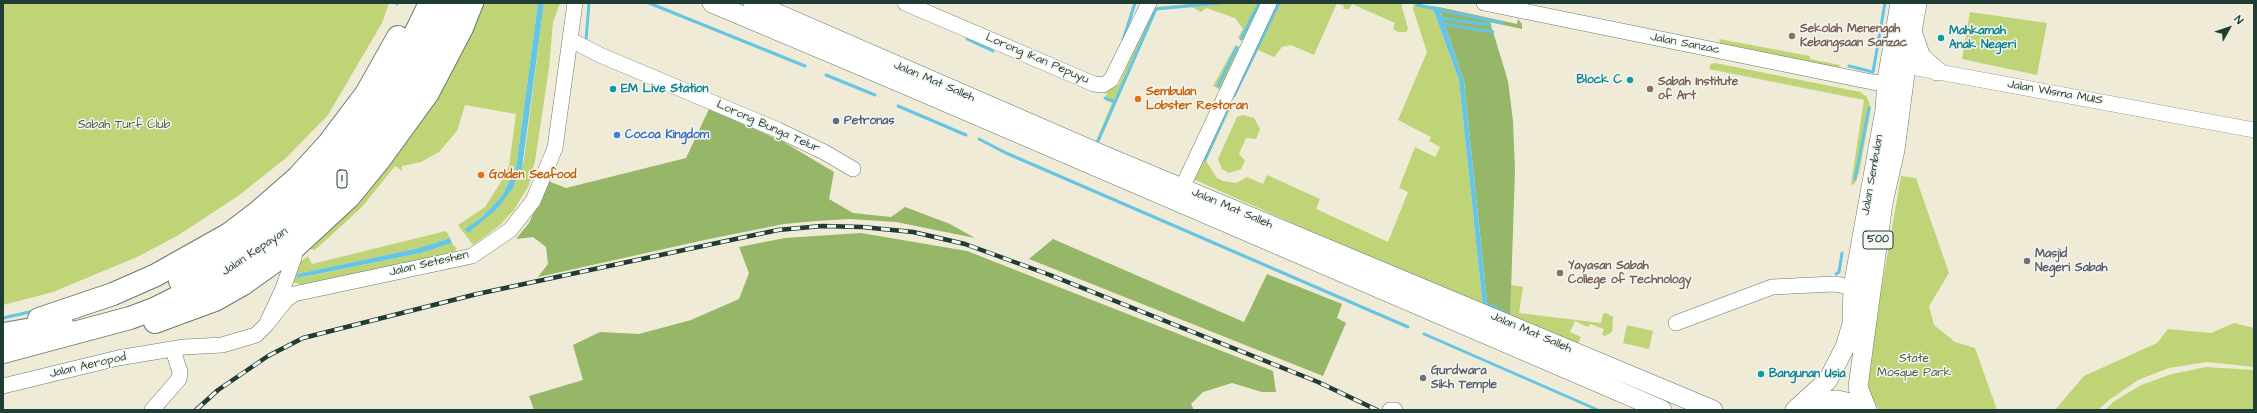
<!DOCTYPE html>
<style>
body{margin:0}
#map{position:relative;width:2257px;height:413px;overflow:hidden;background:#efebd6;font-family:"Architects Daughter",sans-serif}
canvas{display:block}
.frame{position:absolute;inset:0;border:4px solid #1f3d34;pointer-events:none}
.north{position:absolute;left:2209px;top:8px;width:40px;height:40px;-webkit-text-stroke:3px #f6f6f2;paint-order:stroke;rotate:50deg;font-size:11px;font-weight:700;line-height:16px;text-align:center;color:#1f3d34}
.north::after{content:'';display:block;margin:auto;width:14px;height:18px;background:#1f3d34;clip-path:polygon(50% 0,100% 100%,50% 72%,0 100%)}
</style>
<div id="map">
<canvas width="2257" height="413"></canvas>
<div class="frame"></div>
<div class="north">N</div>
</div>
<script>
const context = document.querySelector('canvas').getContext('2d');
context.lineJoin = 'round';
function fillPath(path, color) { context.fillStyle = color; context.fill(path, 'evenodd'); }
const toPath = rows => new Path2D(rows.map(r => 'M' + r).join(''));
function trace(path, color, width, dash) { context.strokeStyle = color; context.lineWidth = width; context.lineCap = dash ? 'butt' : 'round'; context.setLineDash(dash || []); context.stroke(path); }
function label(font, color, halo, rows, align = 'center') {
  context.font = font + ' "Architects Daughter",sans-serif'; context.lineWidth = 3; context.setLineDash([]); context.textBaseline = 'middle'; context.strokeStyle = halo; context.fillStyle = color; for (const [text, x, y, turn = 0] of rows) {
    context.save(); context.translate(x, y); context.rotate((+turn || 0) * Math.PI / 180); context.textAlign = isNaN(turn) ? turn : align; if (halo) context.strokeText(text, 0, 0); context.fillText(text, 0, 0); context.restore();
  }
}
fillPath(toPath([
 [3,3,389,3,382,23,328,115,286,158,238,196,177,236,137,257,53,292,3,305],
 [481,3,538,3,516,168,502,196,483,216,465,229,498,208,519,177,524,160,544,3,560,3,553,22,549,68,535,161,529,185,514,210,499,226,473,245,458,225,485,207,504,177,509,166,516,114,465,105,457,131,439,152,421,162,402,166,402,171,395,166,362,207,315,250,303,248,419,124,438,92],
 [1200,3,1262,3,1244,41,1238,38,1243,29,1235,18,1206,8,1201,12,1192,7,1157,10,1099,142,1096,141,1112,103,1105,100,1107,92,1119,84,1150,14,1155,7],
 [1276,3,1401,3,1408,29,1406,32,1398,32,1393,29,1395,23,1352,4,1349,9,1343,9,1344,6,1337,3,1314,55,1291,45,1282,47,1274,57,1258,50,1234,98,1231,97],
 [1414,3,1432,6,1459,80,1483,308,1193,179,1228,103,1232,105,1206,161,1217,178,1223,181,1236,183,1247,177,1263,184,1267,175,1320,199,1316,209,1388,242,1408,192,1399,188,1415,147,1435,157,1440,147,1429,141,1431,137,1398,120,1427,52,1413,9],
 [1970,12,2047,23,2037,75,1962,59],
 [1719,39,1810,56,1810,59,1840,65,1839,67,1838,68,1721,45],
 [1235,46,1238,48,1239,52,1221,90,1213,86],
 [1715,63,1860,92,1867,97,1871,108,1859,173,1854,185,1851,184,1864,100,1709,69,1711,64],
 [1243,115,1254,118,1260,129,1256,139,1246,138,1239,154,1245,161,1241,169,1229,173,1222,169,1218,159,1237,117],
 [1901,176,1916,178,1949,273,1929,306,1934,325,1955,342,1975,348,1997,410,1879,410,1868,392,1871,349],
 [446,231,450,238,419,248,297,274,299,278,421,253,452,243,457,249,452,254,302,285,293,282,294,266,308,256,312,264],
 [1511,285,1523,287,1519,313,1601,323,1603,314,1606,313,1613,317,1612,332,1605,336,1602,335,1604,329,1590,324,1588,327,1575,321,1570,332,1581,337,1576,347,1510,320],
 [2234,323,2254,328,2254,367,2207,362,2169,368,2138,380,2109,400,2098,410,2055,410,2084,376,2157,343,2168,329,2211,333],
 [1627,325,1653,331,1649,349,1623,343],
 [2206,367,2254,370,2254,410,2105,410,2113,402,2141,385,2172,374]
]), '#bed477');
fillPath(toPath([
 [1439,7,1517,24,1518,19,1522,24,1522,29,1490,22,1508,81,1513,121,1515,170,1510,320,1488,310,1464,81],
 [709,109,782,141,834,172,829,199,853,213,891,217,905,207,950,224,975,238,896,222,850,219,816,221,784,224,709,239,538,277,548,264,546,247,533,237,516,239,529,223,548,181,566,188,686,158],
 [861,233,967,251,1273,371,1276,392,1262,392,1232,383,1203,392,1191,404,1194,410,534,410,529,396,583,380,573,345,600,332,639,334,691,320,739,299,749,273,739,247,785,238],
 [1053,239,1244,322,1267,274,1342,304,1337,318,1346,323,1323,376,1029,259]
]), '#96b668');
fillPath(toPath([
 [538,3,544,3,522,168,512,189,498,208,468,233,465,229,483,216,502,196,516,168],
 [1432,6,1439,7,1464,81,1488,310,1483,308,1459,80],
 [450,238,452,243,421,253,298,278,297,274,419,248]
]), '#66c5e4');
trace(toPath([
 [649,3,805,66],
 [397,4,397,3],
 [1417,5,1502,23],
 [1441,18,1490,25],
 [1442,24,1493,32],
 [967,39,993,51],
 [1241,39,1259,3],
 [1123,40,1135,3],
 [588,43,586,40,589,3],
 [1849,66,1873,72,1885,3],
 [826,75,875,95],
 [1218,86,1237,47],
 [1234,96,1279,3],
 [1105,98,1115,102],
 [898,106,966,135],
 [979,139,1006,153,1408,327],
 [1098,141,1156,9,1219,3],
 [1205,160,1230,104],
 [1855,179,1869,108],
 [1836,274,1839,272,1842,253],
 [1485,304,1497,308],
 [1501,310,1507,315],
 [3,318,34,311],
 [1424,334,1598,410]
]), '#66c5e4', 3);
const minor = toPath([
 [905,3,1094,84,1103,85,1111,80,1149,3],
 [1484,3,1872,82,1887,84],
 [571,40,600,55,778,130,824,152,853,169],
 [1906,66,2254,130],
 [1182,188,1269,3],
 [1676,323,1772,287,1834,284,1853,287],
 [266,325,286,300,294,294,472,256,510,230,533,201,555,148,575,3],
 [3,386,118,358,184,347,222,345,256,335,266,325,282,291,294,258,295,247],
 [152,410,179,379,180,372,173,350],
 [1390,410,1395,410]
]);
const major = toPath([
 [712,3,904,84,1662,410],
 [753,3,1105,156,1713,410],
 [1912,32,1921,57,1937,71],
 [1804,403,1815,401,1837,400,1851,403,1864,410],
 [1795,410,1828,380,1845,347,1852,324,1853,287,1885,110,1887,80,1900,3],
 [1867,410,1858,387,1883,203,1895,150,1906,66,1917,3]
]);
const highway = toPath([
 [180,281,258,235,297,204,350,143,386,94,430,3],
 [39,319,113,294,156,275,229,234,258,212,298,177,329,143,366,94,398,37],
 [155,322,215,300,243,284,295,247,349,197,380,159,428,93,462,28,472,3],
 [3,334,62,324],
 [3,352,130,318,154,309,228,272,266,248,288,231,343,178,394,112,432,43,450,3]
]);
trace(minor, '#687a6d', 16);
trace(major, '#687a6d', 20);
trace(highway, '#687a6d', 24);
trace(minor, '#fff', 15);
trace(major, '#fff', 19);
trace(highway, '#fff', 22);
const rail = toPath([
 [196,410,218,390,268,356,303,338,477,294,778,230,822,226,862,227,913,232,965,244,1050,275,1318,382,1377,410]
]);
trace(rail, '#1f3d34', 4.5);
trace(rail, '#f6f6f2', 3, [9]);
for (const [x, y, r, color] of [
 [1792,36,4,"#8d6e63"],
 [1941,38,4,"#0f9aa8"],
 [1630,80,4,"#0f9aa8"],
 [613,89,4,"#0f9aa8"],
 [1650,89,4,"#8d6e63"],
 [1138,99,4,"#e8710a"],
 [836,121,4,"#5c6f8a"],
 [617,135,4,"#3f7fe0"],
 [481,175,4,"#e8710a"],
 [2027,261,4,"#6b7280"],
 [1560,273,4,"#8d6e63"],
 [1761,374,4,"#0f9aa8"],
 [1423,378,4,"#6b7280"]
]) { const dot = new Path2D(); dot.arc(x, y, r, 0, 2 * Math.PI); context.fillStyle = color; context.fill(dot); trace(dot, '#f6f6f2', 1.5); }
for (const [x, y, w] of [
 [342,179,10],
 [1878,240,30]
]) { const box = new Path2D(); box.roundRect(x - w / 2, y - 9, w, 18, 3); context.fillStyle = '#f6f6f2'; context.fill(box); trace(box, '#1f3d34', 1); }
label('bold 11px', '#1f3d34', null, [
 ["1",342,179],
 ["500",1878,240]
]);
label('bold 12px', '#785e54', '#f6f6f2', [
 ["Sekolah Menengah",1800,29],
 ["Kebangsaan Sanzac",1800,43],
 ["Sabah Institute",1658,82],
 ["of Art",1658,96],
 ["Yayasan Sabah",1568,266],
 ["College of Technology",1568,280]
], 'left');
label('bold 12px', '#0d838f', '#f6f6f2', [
 ["Mahkamah",1949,31],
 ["Anak Negeri",1949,45],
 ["Block C",1622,80,"right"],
 ["EM Live Station",621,89],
 ["Bangunan Usia",1769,374]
], 'left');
label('12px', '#1f3d34', '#f6f6f2', [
 ["Jalan Sanzac",1685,44,11],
 ["Lorong Ikan Pepuyu",1037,59,23],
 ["Jalan Mat Salleh",934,82,23],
 ["Jalan Wisma MUIS",2055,93,10],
 ["Lorong Bunga Telur",768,127,24],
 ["Jalan Sembulan",1873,175,-80],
 ["Jalan Mat Salleh",1232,209,23],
 ["Jalan Kepayan",255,252,-34],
 ["Jalan Seteshen",429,264,-13],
 ["Jalan Mat Salleh",1531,333,23],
 ["Jalan Aeropod",88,366,-13]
]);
label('bold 12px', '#c56008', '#f6f6f2', [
 ["Sembulan",1146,92],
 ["Lobster Restoran",1146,106],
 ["Golden Seafood",489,175]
], 'left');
label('bold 12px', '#4e5e75', '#f6f6f2', [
 ["Petronas",844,121]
], 'left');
label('12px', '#3f5b41', '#f6f6f2', [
 ["Sabah Turf Club",124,125],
 ["State",1914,359],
 ["Mosque Park",1914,373]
]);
label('bold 12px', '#366cbe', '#f6f6f2', [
 ["Cocoa Kingdom",625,135]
], 'left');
label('bold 12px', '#5b616d', '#f6f6f2', [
 ["Masjid",2035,254],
 ["Negeri Sabah",2035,268],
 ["Gurdwara",1431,371],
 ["Sikh Temple",1431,385]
], 'left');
</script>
